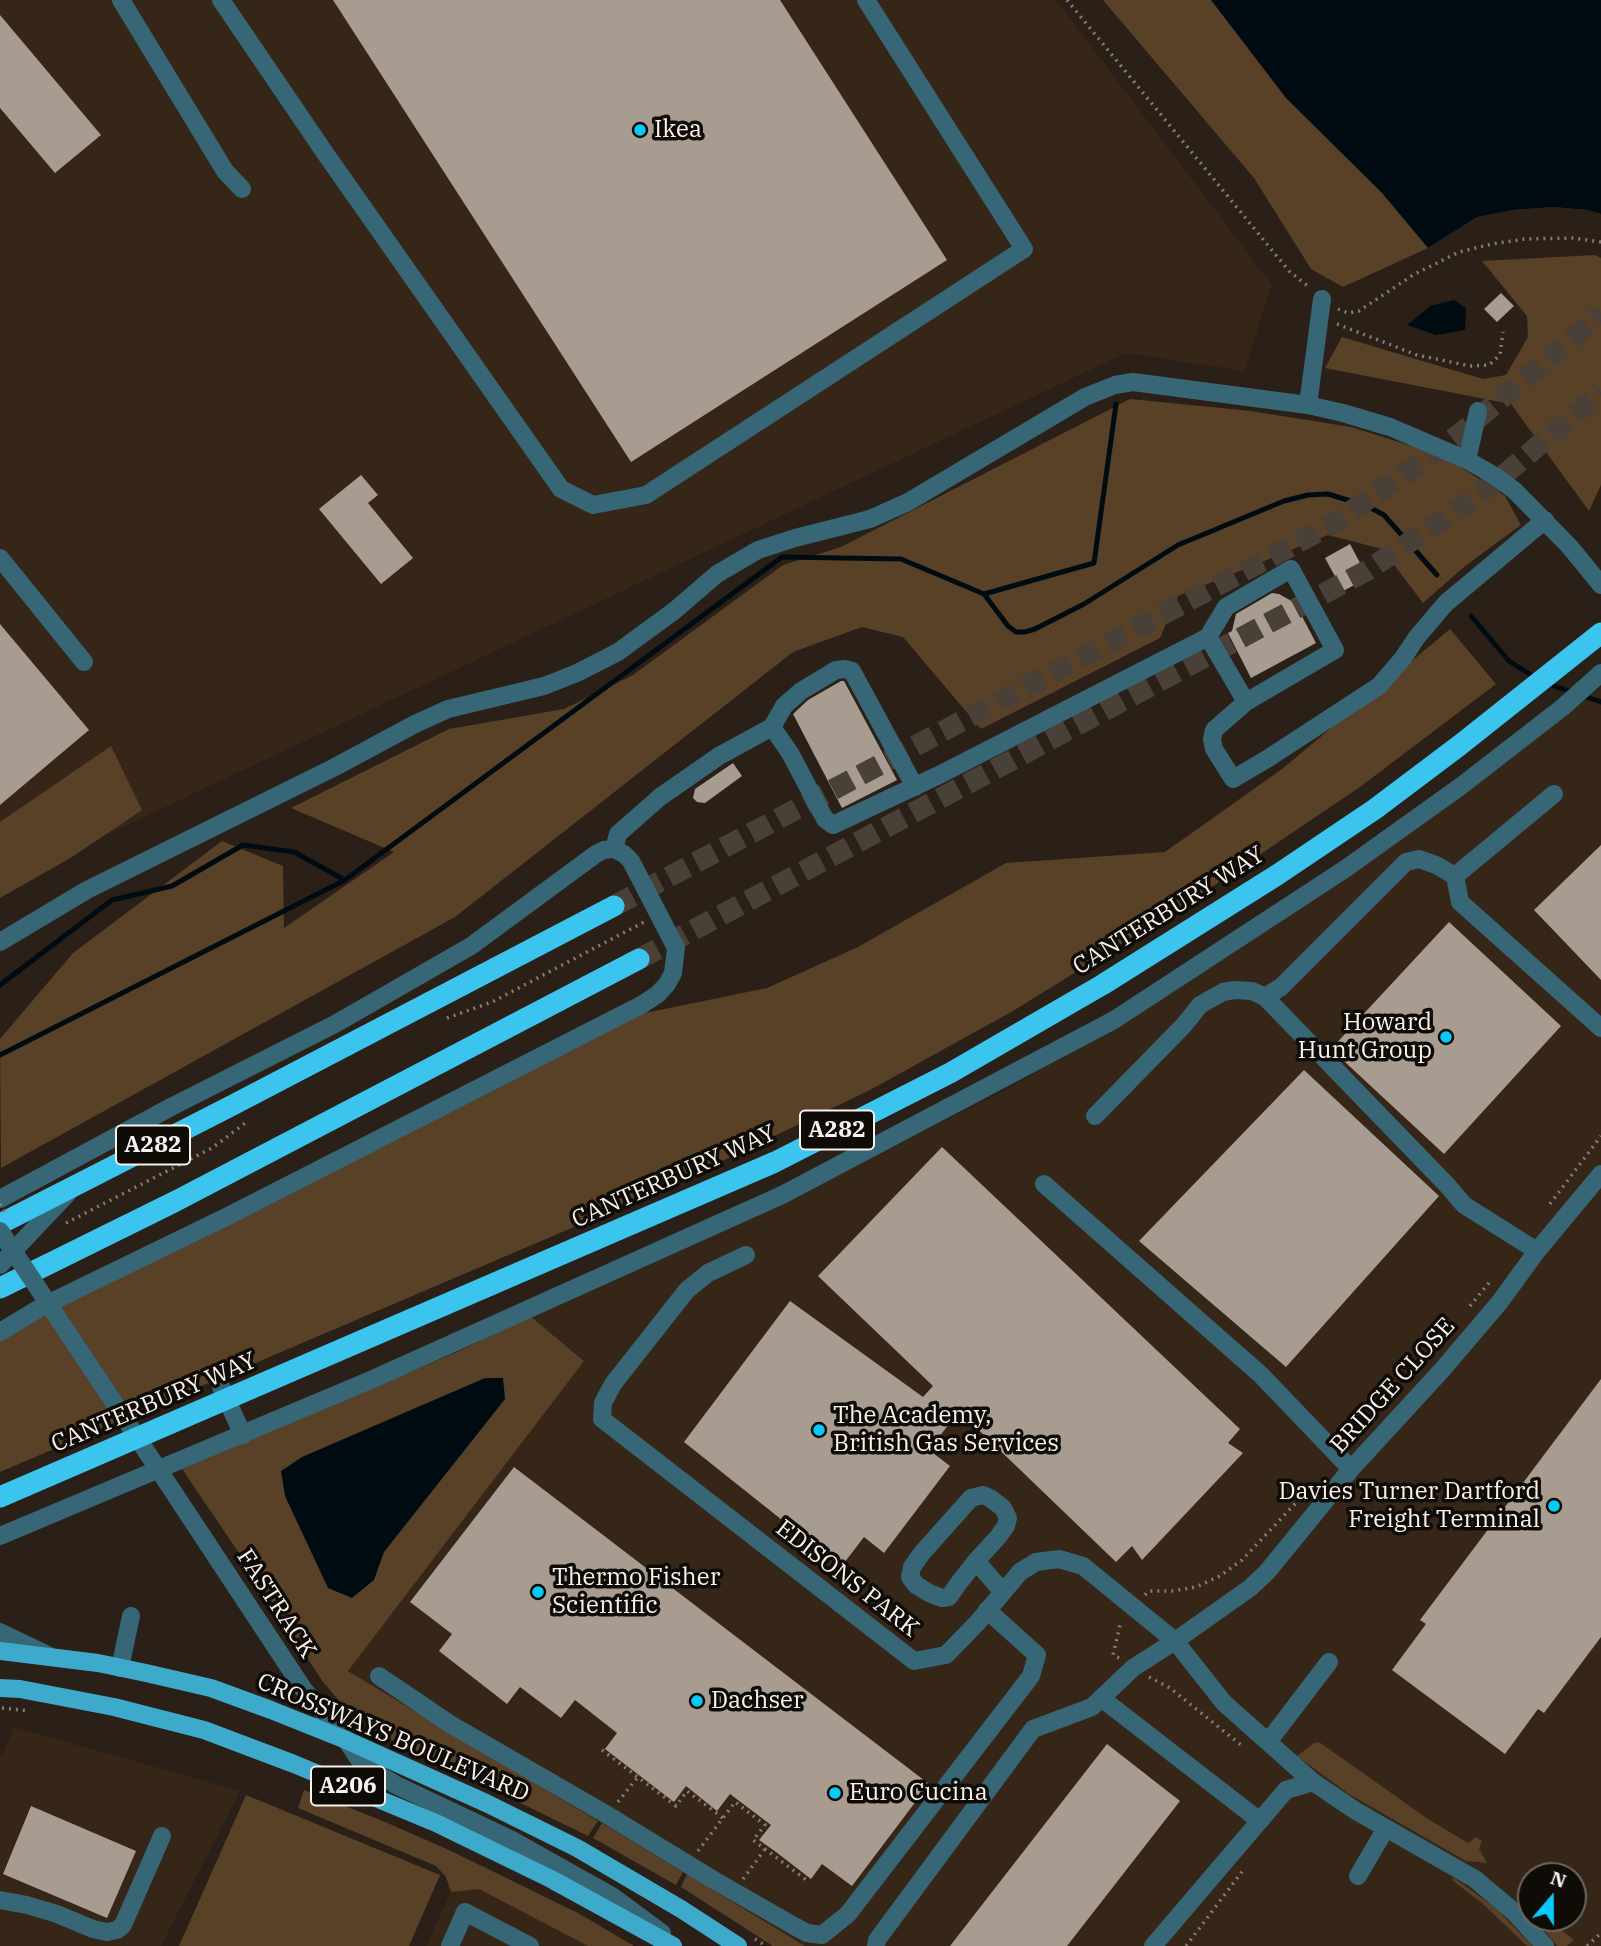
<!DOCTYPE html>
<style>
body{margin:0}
#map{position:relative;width:1601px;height:1946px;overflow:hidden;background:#2a2017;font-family:"IBM Plex Serif",serif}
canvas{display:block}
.north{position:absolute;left:1517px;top:1862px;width:70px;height:70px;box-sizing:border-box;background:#0f0b07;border:2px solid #6d6763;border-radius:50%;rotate:20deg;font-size:19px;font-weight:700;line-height:28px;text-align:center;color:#f9f2ec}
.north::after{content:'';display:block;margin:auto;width:24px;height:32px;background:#06cbf9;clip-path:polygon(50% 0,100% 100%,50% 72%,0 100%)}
</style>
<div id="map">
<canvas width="1601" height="1946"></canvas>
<div class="north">N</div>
</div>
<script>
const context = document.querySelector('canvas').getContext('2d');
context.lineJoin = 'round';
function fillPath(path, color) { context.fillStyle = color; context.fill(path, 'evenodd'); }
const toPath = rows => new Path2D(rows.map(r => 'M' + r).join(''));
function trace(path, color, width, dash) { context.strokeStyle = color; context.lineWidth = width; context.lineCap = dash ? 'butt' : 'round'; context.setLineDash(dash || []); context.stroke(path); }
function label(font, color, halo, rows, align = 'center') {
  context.font = font + ' "IBM Plex Serif",serif'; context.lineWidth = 7; context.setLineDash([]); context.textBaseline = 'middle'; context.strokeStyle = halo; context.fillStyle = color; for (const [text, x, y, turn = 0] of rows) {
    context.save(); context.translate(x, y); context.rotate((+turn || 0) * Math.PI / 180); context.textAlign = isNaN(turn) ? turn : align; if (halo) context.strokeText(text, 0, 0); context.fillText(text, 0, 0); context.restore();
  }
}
fillPath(toPath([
 [0,0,1056,0,1272,285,1244,371,1126,353,0,885],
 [1601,688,1601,1946,805,1946,348,1671,584,1360,530,1316,760,1214,998,1094,1144,1009,1558,721],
 [1531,1876,1573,1876,1573,1918,1531,1918],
 [14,1727,240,1791,161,1946,0,1946,0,1755,3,1754],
 [479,1888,504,1901,588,1946,426,1946,451,1892]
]), '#352618');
fillPath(toPath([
 [1103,0,1593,0,1601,10,1601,214,1587,210,1553,207,1513,210,1477,217,1428,248,1343,287,1311,269,1254,178],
 [1595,255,1601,258,1601,485,1589,511,1511,404,1325,368,1342,337,1483,379,1506,375,1528,337,1527,316,1482,261],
 [1130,399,1251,411,1351,427,1444,456,1505,496,1521,525,1465,566,1423,603,1382,549,1328,535,1178,596,1160,638,981,729,903,637,862,627,793,652,455,917,1,1168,0,1039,73,953,222,841,283,866,284,928,394,852,291,808,449,729,564,709,633,675,783,565,841,547],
 [1450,629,1496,684,1360,787,1197,897,1013,1011,870,1090,677,1183,0,1472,0,1331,611,1020,767,988,858,947,1006,863,1165,852,1282,769],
 [111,746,142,810,72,857,0,898,0,822],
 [530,1316,584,1361,348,1671,598,1821,588,1836,377,1733,352,1716,323,1682,296,1641,298,1640,182,1469,457,1352],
 [1319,1742,1428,1819,1468,1843,1476,1837,1482,1841,1479,1849,1487,1863,1466,1861,1349,1794,1297,1756,1314,1743],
 [304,1790,383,1821,451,1851,578,1913,634,1946,588,1946,479,1889,451,1892,446,1877,436,1866,298,1808],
 [246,1795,440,1875,409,1946,179,1946],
 [602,1823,683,1872,676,1885,593,1838],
 [687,1874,805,1946,773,1946,681,1887],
 [1454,1878,1496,1908,1532,1946,1527,1946,1483,1904,1452,1880],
 [1535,1918,1547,1918,1574,1940,1567,1946,1557,1946]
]), '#594128');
fillPath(toPath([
 [1211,0,1601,0,1601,214,1587,210,1553,207,1513,210,1477,217,1428,248,1382,193,1286,98],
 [1454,300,1466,308,1465,330,1436,335,1407,325,1430,306],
 [485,1378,503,1378,505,1399,384,1552,374,1580,352,1598,328,1588,285,1496,281,1471,302,1457]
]), '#000c12');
trace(toPath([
 [984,594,1094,563,1116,404],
 [1471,616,1509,661,1536,678],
 [1545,683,1572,692],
 [1581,695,1601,702],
 [0,985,112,900,172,886,243,845,294,852,345,880],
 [0,1055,345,880,782,557,901,559,984,594,1008,626,1016,632,1025,632,1035,629,1084,604,1178,545,1284,501,1308,495,1328,494,1367,506,1384,515,1437,575]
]), '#000c12', 5);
fillPath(toPath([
 [333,0,780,0,947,260,631,462],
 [0,15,101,135,55,173,0,108],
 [1501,293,1514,306,1497,322,1484,309],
 [361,475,378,495,368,503,413,558,381,584,319,509],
 [1350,544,1368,578,1343,591,1325,558],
 [1272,593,1279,594,1295,603,1316,643,1251,678,1228,633,1232,631,1236,614],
 [0,624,89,730,0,805],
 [841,681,844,681,897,780,842,808,793,714,808,700],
 [733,763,742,776,705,803,697,802,693,798,695,789],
 [1601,845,1601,980,1534,910],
 [1449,922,1561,1026,1444,1154,1331,1049],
 [1304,1070,1439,1196,1286,1367,1139,1241],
 [942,1147,1240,1429,1228,1443,1243,1453,1142,1560,1132,1546,1116,1562,959,1411,929,1450,950,1466,884,1553,864,1537,841,1567,684,1442,790,1301,923,1397,933,1386,818,1276],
 [1601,1379,1601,1637,1544,1713,1538,1709,1505,1754,1392,1670,1426,1624,1420,1620],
 [514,1467,929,1784,852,1886,822,1864,811,1879,776,1852,759,1840,771,1825,730,1794,717,1811,686,1786,674,1802,605,1749,617,1733,575,1700,561,1718,520,1687,507,1704,439,1651,452,1634,410,1602],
 [1107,1744,1180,1801,1067,1946,950,1946],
 [31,1806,136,1851,107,1918,3,1874]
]), '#a89c90');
trace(toPath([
 [614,906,1331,525,1416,466,1462,432,1601,314],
 [639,959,1368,570,1460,508,1504,475,1601,392]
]), '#494037', 21, [21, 10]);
trace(toPath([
 [1067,0,1289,271,1309,287],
 [1338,309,1348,313,1359,311,1413,275,1459,252,1492,244,1525,239,1573,238,1601,242],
 [1337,324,1417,355,1470,366,1489,365,1500,355,1503,332],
 [447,1018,492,1002,644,922],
 [1550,1204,1601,1136],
 [66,1223,212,1148,248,1121],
 [1470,1306,1492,1279],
 [1145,1595,1149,1591,1172,1591,1196,1587,1220,1576,1242,1560,1310,1488],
 [1119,1658,1113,1655,1121,1621],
 [1149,1677,1170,1688,1241,1745],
 [2,1708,29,1711],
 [602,1750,676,1806,687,1791,723,1818],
 [618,1802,637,1778],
 [698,1851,735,1802,765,1825,753,1840,809,1882],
 [743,1879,765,1849],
 [755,1939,766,1946],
 [1186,1946,1244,1869],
 [1587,1946,1601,1933]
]), '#857c75', 3.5, [2, 5]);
trace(toPath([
 [121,0,225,171,242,189],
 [221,0,325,153,561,489,593,505,646,495,1024,249,866,0],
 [1308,405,1322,299],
 [1467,460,1478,411],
 [0,558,84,662],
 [1208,637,1226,607,1291,569,1335,650,1246,702],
 [772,727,784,706,801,691,836,670,845,669,852,671,915,787],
 [1554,794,1455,876,1460,902,1601,1028],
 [614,849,618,834,660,797,719,756,772,727,790,753,825,819,833,825,939,775,1208,637,1246,702,1214,730,1212,739,1214,749,1233,779,1267,759,1379,686,1403,658,1417,637,1446,603,1545,520],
 [0,942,87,890,335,767,415,724,448,709,544,686,577,673,618,652,674,611,717,574,758,550,795,538,870,519,908,502,1085,397,1115,385,1133,382,1308,405,1343,413,1390,427,1467,460,1495,476,1515,491,1570,547,1601,585],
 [1265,997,1281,987,1406,862,1419,859,1436,865,1455,876],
 [1095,1116,1184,1025,1200,1005,1223,992,1235,990,1252,991,1265,997,1447,1185,1464,1205,1537,1251],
 [1044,1184,1261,1375,1351,1469],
 [0,1199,171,1107,335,1024,471,946,596,854,604,850,614,849,624,854,631,861,676,948,673,973,667,984,658,994,643,1004,228,1216,43,1306,0,1332],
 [746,1255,708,1273,687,1290,613,1384,603,1403,602,1419,914,1661,946,1655,978,1622,1020,1572,1036,1562,1059,1559,1083,1566,1175,1641,1224,1703,1313,1782,1356,1811,1475,1879,1513,1911,1545,1946],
 [0,1265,68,1193],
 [221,1387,243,1435],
 [176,1496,304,1690,346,1740,362,1764,396,1785,514,1841,612,1896,662,1933],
 [0,1536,373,1379,782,1195,1114,1020,1345,869,1461,786,1563,707,1601,673],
 [976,1561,998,1537,1006,1526,1008,1518,1003,1508,990,1498,983,1495,971,1498,922,1553,912,1567,910,1577,916,1585,929,1593,942,1598,949,1597,958,1584,976,1561,1002,1591],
 [0,1632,50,1656],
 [120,1668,131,1616],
 [379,1676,450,1724,604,1813,712,1879,794,1926,807,1933,822,1935,848,1914,1031,1676,1037,1655,987,1610],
 [1101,1698,1260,1821],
 [1268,1742,1329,1662],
 [1358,1876,1386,1828],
 [0,1900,27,1905,57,1914,93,1929,107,1932,117,1930,123,1925,162,1836],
 [450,1946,465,1912,530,1946],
 [876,1946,877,1940,1033,1729,1092,1707,1133,1668,1175,1641,1250,1588,1267,1572,1351,1469,1442,1370,1499,1303,1537,1251,1601,1174],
 [1153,1946,1286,1790,1313,1782]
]), '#376676', 18);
trace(toPath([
 [0,1651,98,1663,146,1673,211,1688,271,1710,346,1740,486,1803,577,1848,681,1909,738,1946],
 [0,1688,20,1689,114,1707,204,1730,294,1764,436,1823,551,1879,673,1946]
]), '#3daacb', 18);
trace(toPath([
 [0,1224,229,1107,614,906],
 [0,1288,176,1201,639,959]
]), '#3bc4ed', 21);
trace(toPath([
 [0,1204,7,1214]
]), '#857c75', 3.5, [2, 5]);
trace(toPath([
 [0,1231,176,1496]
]), '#376676', 18);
trace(toPath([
 [0,1497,775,1162,950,1073,1102,985,1277,875,1375,809,1460,745,1601,633]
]), '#3bc4ed', 21);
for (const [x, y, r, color] of [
 [640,130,7,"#06cbf9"],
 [1446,1037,7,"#06cbf9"],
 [819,1430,7,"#06cbf9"],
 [1554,1506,7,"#06cbf9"],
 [538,1592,7,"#06cbf9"],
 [697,1701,7,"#06cbf9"],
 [835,1793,7,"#06cbf9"]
]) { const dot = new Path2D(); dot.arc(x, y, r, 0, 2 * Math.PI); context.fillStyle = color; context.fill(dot); trace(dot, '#0f0b07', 2.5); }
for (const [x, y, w] of [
 [837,1130,74],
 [153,1145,74],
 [348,1786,74]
]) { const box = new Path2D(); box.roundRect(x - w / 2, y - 19.5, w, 39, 5); context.fillStyle = '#0f0b07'; context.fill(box); trace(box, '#f9f2ec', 2); }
label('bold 23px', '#f9f2ec', null, [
 ["A282",837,1130],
 ["A282",153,1145],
 ["A206",348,1786]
]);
label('24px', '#f9f2ec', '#0f0b07', [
 ["Ikea",654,130],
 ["Howard",1432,1023,"right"],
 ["Hunt Group",1432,1051,"right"],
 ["The Academy,",833,1416],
 ["British Gas Services",833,1444],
 ["Davies Turner Dartford",1540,1492,"right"],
 ["Freight Terminal",1540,1520,"right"],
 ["Thermo Fisher",552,1578],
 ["Scientific",552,1606],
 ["Dachser",711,1701],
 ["Euro Cucina",849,1793]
], 'left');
label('24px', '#f9f2ec', '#0f0b07', [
 ["CANTERBURY WAY",1169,911,-32],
 ["CANTERBURY WAY",674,1177,-24],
 ["BRIDGE CLOSE",1393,1386,-48],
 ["CANTERBURY WAY",154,1403,-23],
 ["EDISONS PARK",847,1579,38],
 ["FASTRACK",276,1604,57],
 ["CROSSWAYS BOULEVARD",393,1738,23]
]);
</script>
